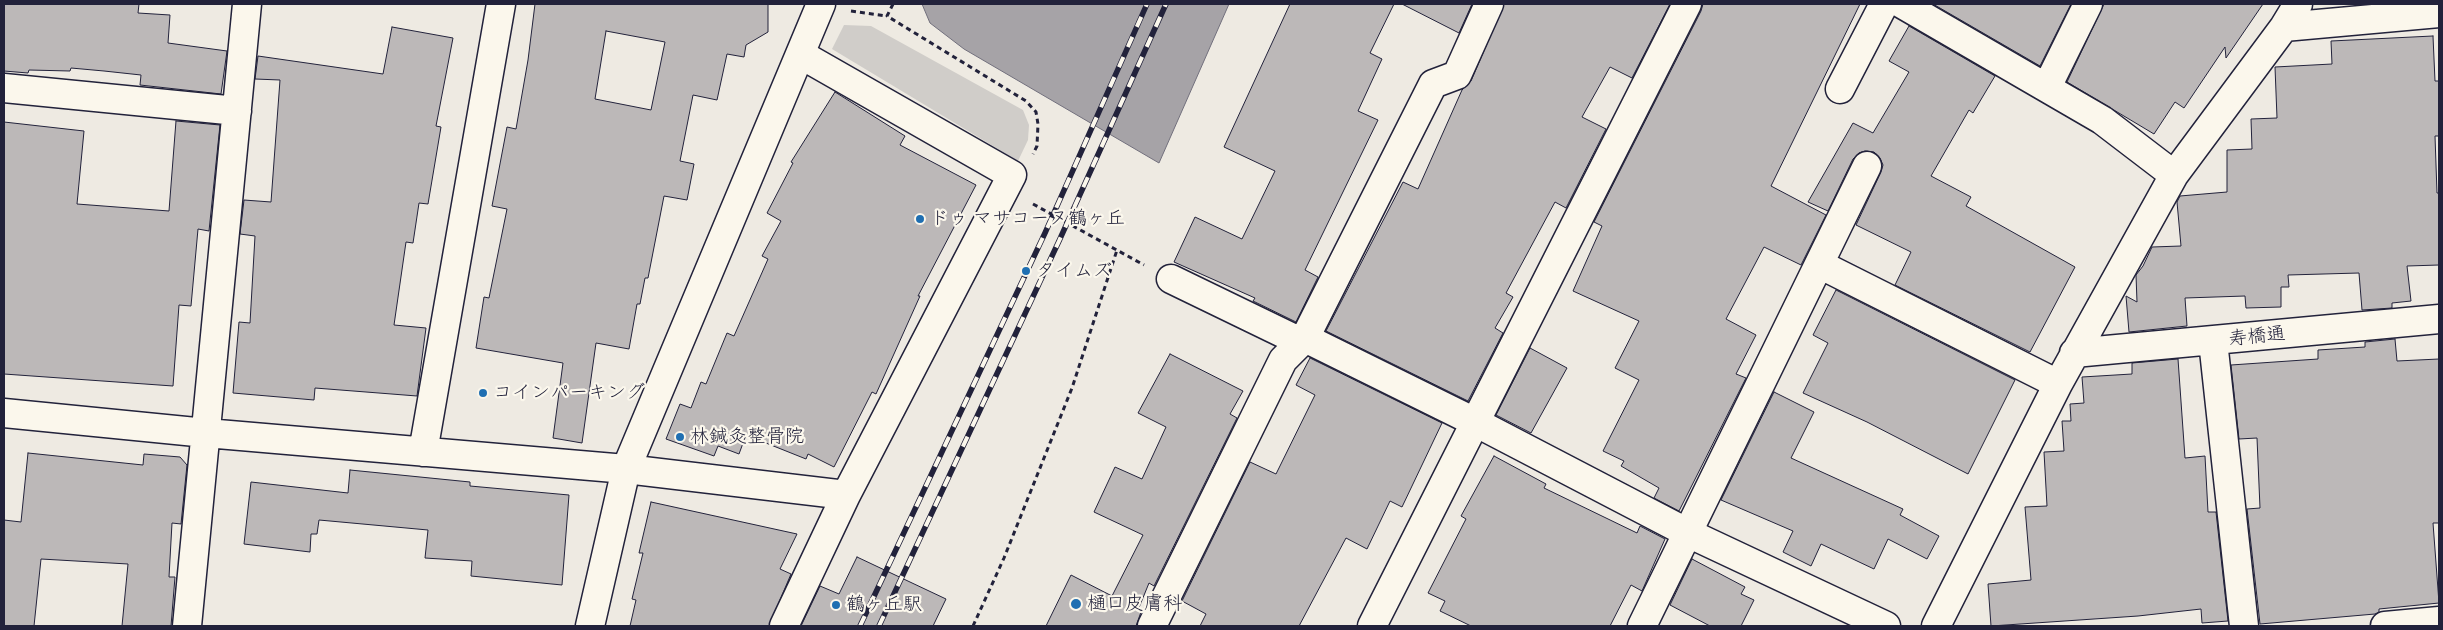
<!DOCTYPE html>
<meta charset="utf-8">
<style>
body{margin:0}
#map{position:relative;width:2443px;height:630px;overflow:hidden;background:#eeeae2;font-family:Sriracha,sans-serif}
canvas{display:block}
.frame{position:absolute;inset:0;border:5px solid #22223b;pointer-events:none}
</style>
<div id="map">
<canvas width="2443" height="630"></canvas>
<div class="frame"></div>
</div>
<script>
const context = document.querySelector('canvas').getContext('2d');
context.lineJoin = 'round';
function fillPath(path, color) { context.fillStyle = color; context.fill(path, 'evenodd'); }
const toPath = rows => new Path2D(rows.map(r => 'M' + r).join(''));
function trace(path, color, width, dash) { context.strokeStyle = color; context.lineWidth = width; context.lineCap = dash ? 'butt' : 'round'; context.setLineDash(dash || []); context.stroke(path); }
function label(font, color, halo, rows, align = 'center') {
  context.font = font + ' Sriracha,"Klee One",sans-serif'; context.lineWidth = 4.5; context.setLineDash([]); context.textBaseline = 'middle'; context.strokeStyle = halo; context.fillStyle = color; for (const [text, x, y, turn = 0] of rows) {
    context.save(); context.translate(x, y); context.rotate((+turn || 0) * Math.PI / 180); context.textAlign = isNaN(turn) ? turn : align; if (halo) context.strokeText(text, 0, 0); context.fillText(text, 0, 0); context.restore();
  }
}
fillPath(toPath([
 [844,25,871,26,1023,110,1029,125,1028,140,1018,161,832,49]
]), '#d0cdc9');
const water = toPath([
 [922,4,1229,4,1159,163,964,49,930,23,922,4]
]);
fillPath(water, '#a6a3a7');
trace(water, '#716f7c', 1);
const building = toPath([
 [4,4,139,4,138,13,170,15,168,43,227,51,221,94,140,85,141,75,104,71,71,68,70,71,29,70,28,73,4,71,4,4],
 [535,4,768,4,768,32,746,45,744,57,727,54,717,100,693,95,680,161,694,164,687,200,664,196,648,278,645,278,640,304,637,304,629,349,596,343,582,443,553,438,563,363,476,348,484,297,489,298,507,209,492,206,507,127,516,129,528,60,535,4],
 [606,31,665,42,651,110,595,99,606,31],
 [1290,4,1394,4,1370,53,1382,59,1358,111,1378,120,1305,270,1318,277,1296,322,1253,301,1255,298,1174,262,1195,217,1242,239,1275,171,1224,147,1290,4],
 [1402,4,1472,4,1459,33,1402,4],
 [1504,4,1670,4,1632,78,1610,67,1582,117,1606,129,1566,208,1555,202,1506,293,1513,297,1495,328,1503,333,1468,401,1326,331,1403,182,1418,189,1462,90,1471,81,1504,4],
 [1703,4,1860,4,1771,186,1826,215,1801,265,1764,247,1726,319,1756,335,1736,374,1746,378,1679,511,1654,498,1659,488,1621,466,1624,461,1603,451,1639,380,1615,368,1639,321,1573,291,1602,226,1594,222,1701,11,1703,4],
 [1933,4,2071,4,2040,66,1933,4],
 [2104,4,2263,4,2226,58,2225,47,2184,108,2175,102,2154,134,2067,82,2104,4],
 [1909,26,1995,76,1973,113,1969,110,1931,176,1971,197,1966,206,2075,267,2030,352,1895,285,1911,252,1856,225,1881,172,1883,165,1880,158,1874,152,1865,151,1859,153,1853,159,1828,211,1808,202,1853,123,1873,133,1909,72,1889,61,1909,26],
 [392,27,453,38,436,126,441,127,428,204,419,203,413,243,406,242,394,325,426,328,417,396,315,388,314,400,233,393,239,322,250,323,255,236,240,234,244,200,271,202,280,80,255,79,258,56,383,74,392,27],
 [2433,36,2435,81,2439,81,2439,136,2435,136,2437,193,2439,193,2439,265,2407,266,2411,301,2392,303,2392,308,2362,310,2359,273,2288,275,2289,287,2281,287,2281,307,2246,308,2245,296,2185,298,2187,326,2129,332,2126,296,2137,302,2136,275,2143,266,2152,247,2181,246,2177,202,2180,196,2227,192,2227,150,2252,149,2251,119,2277,118,2275,67,2332,64,2331,41,2433,36],
 [835,92,905,136,900,145,976,185,918,296,920,296,876,394,872,392,834,467,808,454,806,459,746,435,739,454,718,446,714,456,666,439,680,404,691,408,701,382,706,384,727,333,734,336,768,259,762,256,781,221,767,213,793,163,791,162,835,92],
 [176,121,220,125,209,231,198,229,191,306,179,305,173,386,4,374,4,122,84,131,77,204,169,211,176,121],
 [1836,290,2015,380,1968,474,1867,422,1803,393,1828,343,1813,335,1836,290],
 [2395,339,2397,361,2439,359,2439,523,2433,523,2439,603,2379,609,2379,612,2375,614,2260,624,2247,509,2260,508,2257,438,2239,439,2231,365,2318,359,2318,350,2365,347,2365,342,2395,339],
 [1530,348,1567,368,1531,433,1496,415,1530,348],
 [1170,354,1243,391,1230,414,1237,418,1154,586,1149,583,1138,610,1141,612,1136,626,1046,626,1071,575,1112,596,1143,535,1094,512,1115,467,1142,479,1166,427,1138,413,1170,354],
 [1310,358,1442,423,1402,507,1390,501,1367,549,1346,538,1299,626,1200,626,1206,614,1182,601,1250,462,1276,474,1315,395,1296,385,1310,358],
 [2178,359,2185,458,2205,456,2208,512,2216,512,2228,621,2202,623,2201,609,2138,616,1991,626,1988,584,2031,580,2025,507,2047,506,2044,452,2064,451,2062,421,2071,421,2070,404,2084,403,2082,377,2132,374,2132,363,2178,359],
 [1774,392,1814,412,1791,458,1903,509,1900,515,1939,536,1927,559,1888,539,1874,569,1821,544,1811,566,1783,552,1793,531,1721,500,1774,392],
 [28,453,143,465,144,454,180,457,187,465,181,524,172,523,169,577,175,577,171,626,122,626,128,564,41,559,34,626,4,626,4,520,21,522,28,453],
 [1494,456,1546,484,1544,488,1637,533,1640,526,1665,539,1642,591,1631,585,1610,626,1471,626,1440,611,1445,601,1428,593,1466,519,1461,516,1494,456],
 [350,470,470,482,470,486,569,495,562,585,471,576,472,561,425,558,428,530,319,520,317,534,311,534,310,552,244,544,251,482,348,493,350,470],
 [651,502,797,534,780,569,791,574,769,626,630,626,636,600,632,599,643,553,639,553,651,502],
 [857,557,946,599,933,626,801,626,820,586,839,594,857,557],
 [1692,559,1745,587,1741,594,1754,600,1741,626,1710,626,1670,605,1692,559]
]);
fillPath(building, '#bcb8b8');
trace(building, '#22223b', 1);
const street = toPath([
 [1902,4,2102,120,2174,175],
 [2284,27,2439,13],
 [2047,87,2088,4],
 [4,88,237,111],
 [1840,89,1884,4],
 [1819,264,2058,384],
 [1171,279,1301,342],
 [1305,338,1475,422],
 [2213,341,2244,626],
 [2074,353,2439,319],
 [4,413,206,433,626,469],
 [423,452,501,4],
 [187,626,247,4],
 [1152,626,1283,360,1305,338,1433,84,1457,75,1489,4],
 [1372,626,1687,4],
 [1642,626,1867,166],
 [1936,626,2058,384,2174,175,2284,27,2298,4],
 [2385,626,2439,621]
]);
const secondary = toPath([
 [1475,422,1688,533,1886,626],
 [626,469,846,495],
 [590,626,626,469,821,4],
 [784,626,846,495,1012,175,800,54]
]);
trace(street, '#22223b', 31);
trace(secondary, '#22223b', 31);
trace(toPath([
 [893,4,887,16,1026,101,1036,112,1038,124,1037,146,1033,154],
 [851,11,887,16],
 [1033,204,1144,265],
 [973,626,1004,558,1072,388,1117,250]
]), '#22223b', 3, [5, 4]);
trace(street, '#fbf7ec', 28);
trace(secondary, '#fbf7ec', 28);
const rail = toPath([
 [860,626,1045,233,1147,4],
 [879,626,1059,241,1166,4]
]);
trace(rail, '#22223b', 5.5);
trace(rail, '#fbf7ec', 4, [11]);
for (const [x, y, r, color] of [
 [920,219,5,"#1f6fb2"],
 [1026,271,5,"#1f6fb2"],
 [483,393,5,"#1f6fb2"],
 [680,437,5,"#1f6fb2"],
 [1076,604,6,"#1f6fb2"],
 [836,605,5,"#1f6fb2"]
]) { const dot = new Path2D(); dot.arc(x, y, r, 0, 2 * Math.PI); context.fillStyle = color; context.fill(dot); trace(dot, '#fbf7ec', 2); }
label('19px', '#22223b', '#fbf7ec', [
 ["ドゥ マサコーヌ鶴ヶ丘",930,219],
 ["タイムズ",1036,271],
 ["コインパーキング",493,393],
 ["林鍼灸整骨院",690,437],
 ["樋口皮膚科",1087,604],
 ["鶴ヶ丘駅",846,605]
], 'left');
label('19px', '#22223b', '#fbf7ec', [
 ["寿橋通",2257,337,-6]
]);
</script>
